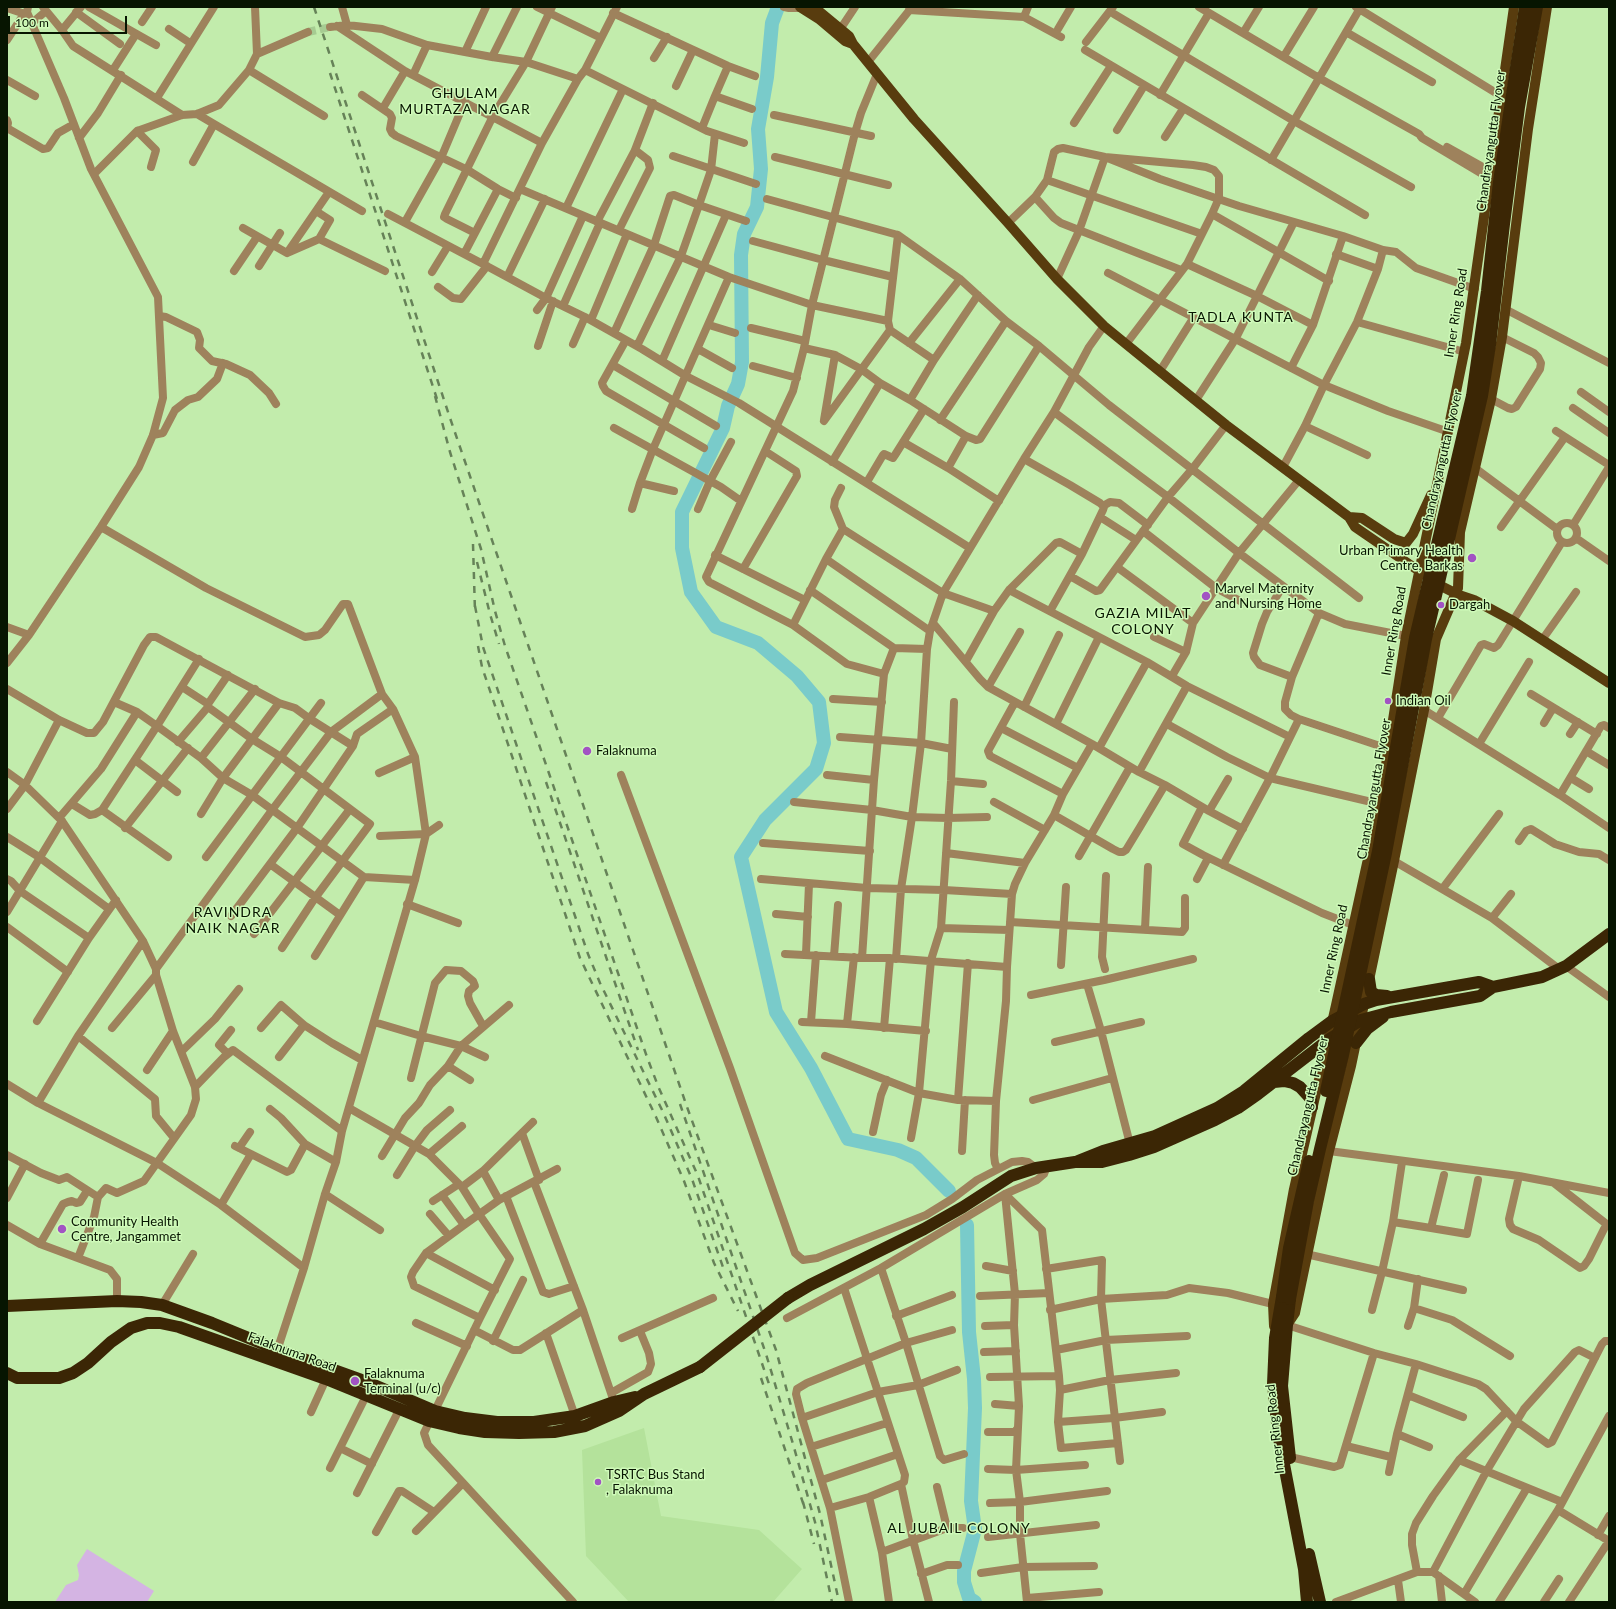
<!DOCTYPE html>
<style>
body{margin:0}
#map{position:relative;width:1616px;height:1609px;overflow:hidden;background:#c2ecac;font-family:Lato,sans-serif}
canvas{display:block}
.frame{position:absolute;inset:0;border:8px solid #071501;pointer-events:none}
.scale{position:absolute;left:8px;top:16px;width:119px;height:18px;box-sizing:border-box;border:2px solid #071501;border-top:0;padding-left:5px;font-size:12px;line-height:14px;white-space:nowrap;color:#071501;-webkit-text-stroke:3px #cffab9;paint-order:stroke}
</style>
<div id="map">
<canvas width="1616" height="1609"></canvas>
<div class="frame"></div>
<div class="scale">100 m</div>
</div>
<script>
const context = document.querySelector('canvas').getContext('2d');
context.lineJoin = 'round';
function fillPath(path, color) { context.fillStyle = color; context.fill(path, 'evenodd'); }
const toPath = rows => new Path2D(rows.map(r => 'M' + r).join(''));
function trace(path, color, width, dash) { context.strokeStyle = color; context.lineWidth = width; context.lineCap = dash ? 'butt' : 'round'; context.setLineDash(dash || []); context.stroke(path); }
function label(font, color, halo, rows, align = 'center') {
  context.font = font + ' Lato,sans-serif'; context.lineWidth = 3; context.setLineDash([]); context.textBaseline = 'middle'; context.strokeStyle = halo; context.fillStyle = color; for (const [text, x, y, turn = 0] of rows) {
    context.save(); context.translate(x, y); context.rotate((+turn || 0) * Math.PI / 180); context.textAlign = isNaN(turn) ? turn : align; if (halo) context.strokeText(text, 0, 0); context.fillText(text, 0, 0); context.restore();
  }
}
fillPath(toPath([
 [644,1428,661,1516,759,1530,802,1569,773,1602,629,1602,586,1556,582,1450]
]), '#b4e29b');
fillPath(toPath([
 [87,1549,154,1591,147,1602,55,1602,66,1585,78,1580,79,1575,77,1565]
]), '#d4b4e3');
trace(toPath([
 [778,7,772,23,767,77,758,129,761,169,757,207,744,234,741,255,742,362,738,384,728,406,723,428,682,512,682,548,691,592,716,627,758,643,797,676,819,702,824,743,816,769,765,820,741,857,776,1012,811,1068,848,1139,898,1150,916,1158,949,1191],
 [967,1225,969,1332,974,1379,975,1408,971,1501,975,1529,964,1571,964,1582,969,1598,975,1602]
]), '#79cbca', 14);
trace(toPath([
 [308,32,330,27]
]), '#a6cc92', 8, [8, 4]);
trace(toPath([
 [43,7,62,30,73,46,182,115],
 [89,7,156,45],
 [342,7,347,25],
 [537,7,601,38],
 [784,7,789,8,801,8],
 [1199,7,1319,78,1419,134,1422,138,1489,178],
 [1356,7,1501,96],
 [7,8,28,15],
 [909,10,1024,17,1061,37],
 [76,12,120,44],
 [613,13,728,66,755,76],
 [1114,14,1294,121,1411,187],
 [1024,17,1028,7],
 [142,22,152,7],
 [32,23,46,11],
 [337,26,405,71,542,143],
 [330,27,347,25,382,29,427,45,492,57,526,62,578,79,542,143,483,264,388,214],
 [841,28,855,7],
 [169,29,190,43],
 [1058,29,1071,7],
 [62,30,81,7],
 [1346,32,1432,82],
 [1243,33,1259,7],
 [7,40,24,14],
 [1086,42,1113,7],
 [1085,50,1365,215],
 [465,52,486,7],
 [257,54,308,32],
 [1284,56,1314,7],
 [492,57,517,7],
 [654,58,667,37],
 [868,62,912,7],
 [113,70,136,34],
 [249,70,324,116],
 [585,70,707,131,744,143],
 [877,74,861,113,855,133,812,305,804,348,793,391,706,577,709,582,793,625,847,664,884,674],
 [413,75,427,45],
 [578,79,585,70,617,7],
 [7,80,35,96],
 [676,86,693,50],
 [362,95,390,114,392,118,390,129,392,133,396,136,466,169,498,189,516,198],
 [1160,95,1209,13],
 [715,96,728,66],
 [157,98,214,7],
 [383,108,405,71],
 [197,114,362,211],
 [774,115,871,136],
 [7,120,8,123,7,128,43,149,48,148,58,133,74,124],
 [1074,123,1111,66],
 [702,128,715,96,752,109],
 [1117,130,1144,86],
 [137,131,156,150,151,167],
 [715,134,711,170,699,205,746,221],
 [1165,137,1183,109],
 [79,138,98,113,121,75],
 [1447,147,1490,171],
 [673,156,756,184],
 [775,157,888,185],
 [1271,160,1359,10],
 [193,162,214,124],
 [94,174,137,131,182,115,197,114,219,105,249,70,257,54,255,7],
 [520,189,729,277],
 [1035,197,1054,218,1061,223,1181,270],
 [767,199,898,235,888,321,890,330,824,421],
 [566,208,623,89],
 [316,211,330,220,319,239,385,271],
 [1212,214,1329,281],
 [405,222,441,158,465,101],
 [597,222,635,150,653,103],
 [1008,223,1035,197,1047,180],
 [243,228,287,253,319,239],
 [619,230,650,168,648,160,635,150],
 [475,233,447,219,444,217,445,214,493,116,526,62,552,7],
 [898,235,960,279,1006,321,1039,346,1109,405,1359,598],
 [753,241,823,260,893,277],
 [287,253,329,192],
 [464,254,498,189],
 [1336,254,1378,269],
 [483,264,546,298,585,317,642,349,686,376,739,403,970,548],
 [1187,264,1257,296,1313,325],
 [259,266,280,233],
 [234,271,257,237],
 [432,272,448,246],
 [1108,273,1324,385,1388,411,1449,432],
 [507,277,545,199],
 [1057,279,1079,231,1105,157,1160,179,1239,206,1343,236,1383,250,1396,252,1416,268,1475,289],
 [438,287,453,298,461,299,487,266],
 [563,306,600,223],
 [1505,309,1609,363],
 [537,310,546,298,583,216],
 [159,316,166,317,197,332,200,340,199,348,212,361,226,364,250,375,269,393,276,404],
 [591,320,627,234],
 [1357,322,1465,352],
 [709,325,735,333],
 [751,328,805,341],
 [890,330,934,360],
 [614,333,654,245,670,196,674,195,699,205,681,256,637,346],
 [626,340,602,383,603,386,606,391,704,448],
 [909,343,960,279],
 [573,344,585,317],
 [1126,344,1187,264,1212,214,1219,198,1219,176,1214,170,1206,167,1193,165,1105,157,1063,148,1058,149,1054,152,1047,180,1202,234],
 [538,346,553,301],
 [804,348,835,355,861,369,880,383,832,462],
 [698,349,732,368],
 [662,361,726,215],
 [613,365,716,426],
 [753,366,797,378],
 [1291,368,1313,325,1343,236],
 [1160,371,1194,317],
 [880,383,910,400,966,436,976,440,980,439,1039,346],
 [1581,392,1609,412],
 [1491,399,1508,408,1512,409,1516,407,1540,369,1541,363,1538,357,1534,353,1502,337],
 [910,400,934,360,978,295],
 [1196,400,1236,338,1294,222],
 [1573,408,1609,433],
 [1054,412,1168,497,1239,553,1319,613,1345,624,1406,636],
 [824,420,835,355],
 [940,420,1006,321],
 [1305,426,1367,455],
 [614,428,721,487,741,501],
 [1556,431,1609,465],
 [153,435,163,433,175,410,188,400,198,397,217,379,223,363],
 [903,442,948,468,999,501],
 [1024,459,1070,485,1100,503,1104,507,1103,510,1082,554,1050,611],
 [1283,467,1305,426,1324,385,1357,322,1378,269,1383,250],
 [948,468,966,436],
 [1475,468,1557,529],
 [867,482,883,455,884,454,893,458,895,455,924,409],
 [640,483,674,491],
 [1103,506,1110,502,1119,503,1148,525],
 [632,509,640,483,653,449,729,277,812,305,888,321],
 [698,509,710,481,731,442],
 [1100,517,1136,540],
 '1557 533a10 10 0 1 1 20 0a10 10 0 1 1-20 0Z',
 [1573,525,1609,467],
 [101,527,206,588,305,637,319,635,325,630,343,604,348,604,382,694,393,709,415,757,426,834,415,880,342,1131,336,1162,325,1194,304,1268,276,1354],
 [1501,527,1565,437],
 [843,529,943,593,1024,459,1054,412,1089,347,1104,326],
 [1143,531,1216,588,1242,602],
 [1576,538,1609,561],
 [715,555,805,600],
 [826,559,930,631,943,593,994,611,1009,590,1056,543,1060,542,1082,554],
 [1117,567,1193,623],
 [743,569,797,476,796,471,765,451],
 [1070,576,1096,591,1100,590,1168,497,1193,468,1226,425],
 [1283,586,1267,612,1262,624,1253,653,1254,657,1260,665,1292,677],
 [810,590,894,648,927,649],
 [1009,590,1147,662,1187,686,1290,737],
 [933,623,980,679,988,687,1092,744,1139,772,1165,785,1209,811,1243,829],
 [793,625,826,559,843,529,834,507,835,500,841,488],
 [7,627,29,635],
 [1154,637,1186,652],
 [1542,640,1576,592],
 [966,661,994,611],
 [7,663,29,635,101,527,139,467,153,435,163,398,158,297,91,169,64,98,27,12,28,7],
 [1172,676,1186,652,1193,623,1239,553,1299,480],
 [182,687,208,704],
 [988,687,1020,632],
 [7,689,59,720,87,733,94,733,103,722,144,645,150,637,156,637,279,703,295,708,310,719,353,746],
 [1531,694,1597,734],
 [833,699,882,702],
 [114,702,137,712,157,726,201,758,223,778,252,795,364,877,415,880],
 [1015,702,988,751,990,756,1063,794],
 [208,707,252,739,281,757,370,824,315,898,282,948],
 [1024,707,1059,635],
 [1424,710,1560,795,1609,828],
 [1438,718,1481,645,1484,644,1494,648,1498,645,1562,542],
 [1299,719,1389,749],
 [1544,723,1553,708],
 [1056,724,1099,637],
 [1167,724,1227,757,1270,778,1380,804],
 [1001,728,1078,768],
 [1570,734,1578,722],
 [840,737,921,743,952,749],
 [178,742,208,707,208,704,228,675],
 [1479,744,1529,662],
 [1099,748,1147,662],
 [1586,751,1609,765],
 [201,758,255,689],
 [135,760,177,792],
 [7,772,25,785,62,821,143,941,156,969,156,975,173,1031,195,1087,196,1099,191,1115,144,1181,117,1193,106,1188,98,1197,67,1177,59,1180,41,1173,7,1155],
 [1139,772,1187,686],
 [379,773,415,757],
 [621,775,730,1068,795,1253,803,1260,817,1258,926,1215,952,1199,977,1180,1012,1162,1022,1161,1028,1162,1036,1168],
 [827,775,874,780],
 [1571,778,1589,789],
 [951,781,983,784],
 [1560,795,1601,726,1604,725,1609,728],
 [794,802,872,810,912,817,948,818,987,817],
 [994,802,1045,830],
 [72,804,90,815,95,814,102,810,157,726,199,659],
 [1202,807,1183,844,1203,855,1322,913,1353,925],
 [7,809,25,785,59,720],
 [102,810,168,857],
 [1209,811,1228,779],
 [201,814,223,778,279,703],
 [1054,815,1113,849,1119,852,1123,852,1126,850,1140,827,1165,785],
 [59,818,101,769,137,712],
 [125,828,188,748],
 [380,836,426,834,439,825],
 [7,837,39,857,109,909],
 [1519,841,1526,831,1531,829,1555,844,1579,852,1599,854,1609,860],
 [763,843,870,851],
 [946,853,1025,863],
 [1079,856,1130,767],
 [206,857,321,703],
 [1394,861,1492,918,1559,969],
 [270,864,340,915],
 [1223,865,1270,778,1299,719,1291,715,1285,709,1285,702,1292,677,1319,613],
 [7,879,11,881,20,891,89,938],
 [761,879,867,888,944,890,1012,894],
 [1197,879,1208,858],
 [1443,888,1499,814],
 [407,904,458,923],
 [7,912,62,821],
 [776,914,808,917],
 [231,916,297,828,353,746,357,734,393,709],
 [1492,918,1511,894],
 [1010,922,1182,932,1185,928,1185,898],
 [7,927,68,972],
 [941,928,1009,930],
 [1145,929,1148,867],
 [254,934,350,809],
 [785,954,862,958,890,958,1007,967],
 [806,954,809,884],
 [315,956,364,877],
 [834,956,838,905],
 [862,958,874,780,884,674,894,648],
 [896,959,901,889,912,817,921,743,927,649,930,631],
 [1061,965,1066,887],
 [1566,966,1609,997],
 [156,969,272,810,331,732,382,694],
 [1105,969,1102,957,1106,876],
 [1087,984,1101,1031,1130,1144],
 [1031,995,1104,980,1193,959],
 [37,1021,89,938,116,900],
 [374,1022,421,1036,461,1046,485,1057],
 [802,1022,847,1024,926,1031],
 [811,1022,816,955],
 [847,1024,854,957],
 [304,1025,332,1043,362,1060],
 [112,1028,156,975],
 [261,1028,281,1005,304,1025,279,1057],
 [884,1028,890,958],
 [78,1036,155,1099,156,1116,174,1138],
 [1055,1042,1141,1022],
 [182,1051,215,1019,239,989],
 [228,1054,219,1045,231,1030],
 [825,1056,919,1093,958,1100,996,1101],
 [448,1066,470,1080],
 [147,1070,173,1031],
 [411,1078,435,983,446,970,461,971,473,981,475,986,469,991,468,996,470,1003,483,1026],
 [7,1084,38,1103,157,1163,221,1205,304,1268],
 [195,1087,224,1057,233,1050,342,1131],
 [958,1100,968,963],
 [1033,1100,1112,1078],
 [38,1103,78,1036,143,941],
 [349,1108,429,1154,462,1187,479,1214,510,1259,480,1318,424,1433,428,1445,573,1602],
 [270,1109,281,1118,305,1144],
 [873,1132,881,1095,887,1080],
 [522,1133,539,1180],
 [911,1138,919,1093,931,960,941,928,951,781,954,702],
 [239,1148,250,1132],
 [962,1151,965,1100],
 [1329,1151,1519,1176,1609,1193],
 [251,1154,287,1172,291,1170,305,1144,336,1162],
 [429,1154,462,1126],
 [382,1156,405,1118,419,1103,430,1085,448,1066,461,1046,509,1005],
 [998,1169,995,1163,994,1155,996,1101,1006,1001,1007,967,1012,894,1015,884,1025,863,1054,815,1063,794,1092,744],
 [483,1171,499,1200],
 [397,1175,415,1146,427,1130,450,1110],
 [1444,1175,1431,1228,1467,1234,1478,1180],
 [1519,1176,1509,1219,1510,1225,1513,1229,1539,1240,1580,1268,1584,1266,1589,1259,1604,1229],
 [534,1182,583,1310,614,1402],
 [1554,1183,1609,1226],
 [462,1187,483,1171,533,1122],
 [325,1194,380,1230],
 [1005,1194,1015,1294,1014,1325,1019,1406,1016,1470,1020,1502,1020,1534,1027,1602],
 [1005,1194,1042,1230,1059,1376,1060,1390,1058,1422,1061,1448,1118,1443],
 [442,1195,464,1225],
 [506,1196,543,1292,549,1294,574,1286],
 [7,1198,25,1164],
 [433,1201,459,1184],
 [221,1205,251,1154,235,1146],
 [430,1214,449,1236],
 [1393,1222,1431,1228],
 [7,1225,40,1244,110,1270,117,1279,117,1301],
 [40,1244,63,1204,68,1202,72,1201,76,1203,80,1202,87,1191],
 [426,1253,495,1290],
 [1306,1254,1463,1290],
 [78,1258,94,1217,98,1197],
 [986,1266,1013,1271],
 [881,1268,906,1343,940,1456,944,1460,964,1454],
 [1046,1269,1102,1260,1101,1299,1120,1461],
 [844,1288,905,1475,904,1482,901,1484],
 [980,1296,1049,1293],
 [162,1305,193,1254],
 [1414,1308,1452,1320,1510,1356],
 [1050,1310,1101,1299,1167,1295,1189,1288,1228,1293,1273,1304],
 [1372,1310,1382,1272,1393,1222,1402,1162],
 [896,1316,952,1295],
 [480,1318,414,1286,411,1277,413,1272,426,1253,464,1225,499,1200,557,1169],
 [787,1318,881,1268,1005,1194,1037,1180,1044,1174,1047,1166],
 [416,1323,467,1346],
 [1287,1325,1374,1353,1416,1364,1478,1384,1486,1389,1516,1421,1548,1444,1552,1442,1602,1344,1605,1341,1609,1341],
 [985,1326,1014,1325],
 [1408,1326,1414,1308,1418,1279],
 [474,1330,513,1350,520,1350,583,1310],
 [546,1333,575,1416],
 [622,1338,713,1298],
 [493,1341,523,1280],
 [1056,1350,1106,1340,1187,1336],
 [984,1352,1016,1351],
 [990,1377,1059,1376],
 [1060,1390,1110,1380,1176,1373],
 [611,1393,648,1372,651,1364,649,1353,640,1331],
 [1408,1395,1463,1417],
 [995,1404,1019,1406],
 [311,1412,326,1379],
 [802,1418,878,1392,918,1385,957,1370],
 [1058,1422,1114,1418,1162,1412],
 [988,1432,1015,1432,1017,1429],
 [1397,1434,1429,1447],
 [1346,1446,1391,1457],
 [811,1447,887,1423],
 [340,1448,372,1464],
 [1290,1457,1334,1467,1340,1465,1374,1353],
 [1459,1460,1562,1502],
 [330,1468,367,1394],
 [988,1469,1016,1470,1085,1465],
 [1389,1472,1397,1434,1416,1364],
 [822,1480,898,1454],
 [937,1487,947,1528],
 [357,1493,400,1408],
 [869,1497,882,1552],
 [990,1503,1020,1502,1107,1491],
 [830,1508,869,1497,901,1484,913,1540,929,1602],
 [1558,1510,1609,1541,1569,1602],
 [416,1531,463,1483],
 [376,1532,399,1491,402,1491,434,1512],
 [1598,1535,1609,1516],
 [988,1537,1096,1525],
 [1417,1572,1412,1545,1412,1534,1416,1523,1433,1496,1459,1460,1507,1411],
 [1433,1572,1486,1472,1524,1409,1575,1352,1579,1350,1595,1358],
 [981,1573,1023,1567,1094,1566],
 [921,1574,947,1565,958,1565],
 [1439,1576,1442,1602],
 [1398,1580,1401,1602],
 [1464,1594,1527,1488],
 [1027,1598,1099,1592],
 [849,1602,830,1508,802,1418,796,1394,797,1389,807,1383,906,1343,952,1330],
 [889,1602,882,1552,947,1528,963,1528],
 [1336,1602,1417,1572,1433,1572,1475,1602],
 [1499,1602,1558,1510,1609,1416],
 [1544,1602,1559,1579]
]), '#9e825c', 8);
trace(toPath([
 [800,7,819,19,845,41,853,44],
 [814,7,849,36,853,44,914,119,1008,223,1057,279,1104,326,1126,344,1226,425,1349,517,1355,527,1441,586,1459,595,1474,600,1513,621,1609,683],
 [1349,517,1362,518,1394,539,1406,543,1413,534,1431,495],
 [1287,1325,1295,1313,1329,1151,1351,1066,1394,861,1424,710,1436,639,1458,588,1460,532,1491,399,1502,337,1528,129,1547,7],
 [1274,1326,1273,1304,1294,1189,1336,1005,1380,804,1406,636,1466,343,1514,7]
]), '#583c0e', 10);
trace(toPath([
 [1369,979,1371,992,1376,995,1387,996],
 [1356,1043,1367,1029,1383,1017],
 [1274,1082,1284,1081,1293,1083,1300,1087,1311,1099,1312,1107],
 [1078,1161,1103,1151,1155,1136,1217,1108,1244,1091,1309,1038,1332,1021,1364,1004,1376,1000,1479,982,1493,987],
 [1282,1297,1275,1338,1273,1384,1275,1404,1278,1433,1304,1569,1307,1602],
 [788,1298,810,1285,924,1229,963,1207,1011,1176,1036,1168,1075,1162,1102,1162,1129,1155,1154,1147,1215,1120,1238,1108,1258,1094,1328,1040,1361,1020,1391,1012,1480,996,1493,987,1542,977,1566,966,1609,934],
 [7,1306,117,1301,141,1302,162,1305,212,1323,278,1350,367,1382,435,1411,465,1418,497,1422,534,1422,575,1416,614,1402,635,1397],
 [7,1373,17,1378,59,1378,73,1373,88,1363,111,1342,131,1328,147,1323,160,1323,179,1327,326,1379,429,1421,459,1428,485,1432,519,1433,554,1432,585,1426,619,1411,644,1394,700,1367],
 [1290,1458,1282,1386,1287,1325,1290,1299],
 [1309,1554,1320,1602]
]), '#3b2605', 12);
trace(toPath([
 [314,7,450,418,687,1107,776,1350,820,1514,839,1602],
 [330,73,438,402],
 [435,396,450,452,481,549,495,611,505,646,647,1057,658,1086,698,1176,769,1384],
 [473,544,475,612],
 [477,562,490,614,499,644],
 [475,606,483,647,588,954,600,983,663,1112,692,1179,724,1270],
 [478,646,482,667,580,958,656,1117,684,1181,714,1263,738,1311],
 [546,782,638,1050],
 [680,1104,766,1354,793,1444,815,1522,832,1602],
 [761,1378,804,1506],
 [803,1502,814,1544]
]), '#668258', 2.5, [7, 7]);
trace(toPath([
 [1326,1091,1378,851,1415,638,1472,396,1487,291,1499,182,1525,7],
 [1282,1297,1289,1248,1309,1161],
 [1290,1299,1308,1201,1320,1149,1343,1055,1386,853,1426,639,1482,396,1490,345,1504,224,1519,107,1537,7],
 [700,1367,788,1298]
]), '#3b2605', 12);
for (const [x, y, r, color] of [
 [1472,558,5,"#a253c3"],
 [1206,596,5,"#a253c3"],
 [1441,605,4,"#a253c3"],
 [1388,701,4,"#a253c3"],
 [587,751,5,"#a253c3"],
 [62,1229,5,"#a253c3"],
 [355,1381,5,"#a253c3"],
 [598,1482,4,"#a253c3"]
]) { const dot = new Path2D(); dot.arc(x, y, r, 0, 2 * Math.PI); context.fillStyle = color; context.fill(dot); trace(dot, '#cffab9', 1.5); }
label('13px', '#071501', '#cffab9', [
 ["Chandrayangutta Flyover",1491,141,-82],
 ["Inner Ring Road",1456,313,-81],
 ["Chandrayangutta Flyover",1442,460,-77],
 ["Inner Ring Road",1394,631,-80],
 ["Chandrayangutta Flyover",1374,789,-80],
 ["Inner Ring Road",1334,949,-78],
 ["Chandrayangutta Flyover",1308,1106,-77],
 ["Falaknuma Road",292,1352,20],
 ["Inner Ring Road",1275,1429,-96]
]);
label('13px', '#071501', '#cffab9', [
 ["Urban Primary Health",1463,551,"right"],
 ["Centre, Barkas",1463,566,"right"],
 ["Marvel Maternity",1215,589],
 ["and Nursing Home",1215,604],
 ["Dargah",1449,605],
 ["Indian Oil",1396,701],
 ["Falaknuma",596,751],
 ["Community Health",71,1222],
 ["Centre, Jangammet",71,1237],
 ["Falaknuma",364,1374],
 ["Terminal (u/c)",364,1389],
 ["TSRTC Bus Stand",606,1475],
 [", Falaknuma",606,1490]
], 'left');
context.letterSpacing = '1px';
label('14px', '#071501', '#cffab9', [
 ["GHULAM",465,93],
 ["MURTAZA NAGAR",465,109],
 ["TADLA KUNTA",1241,317],
 ["GAZIA MILAT",1143,613],
 ["COLONY",1143,629],
 ["RAVINDRA",233,912],
 ["NAIK NAGAR",233,928],
 ["AL JUBAIL COLONY",959,1528]
]);
context.letterSpacing = '0px';
</script>
